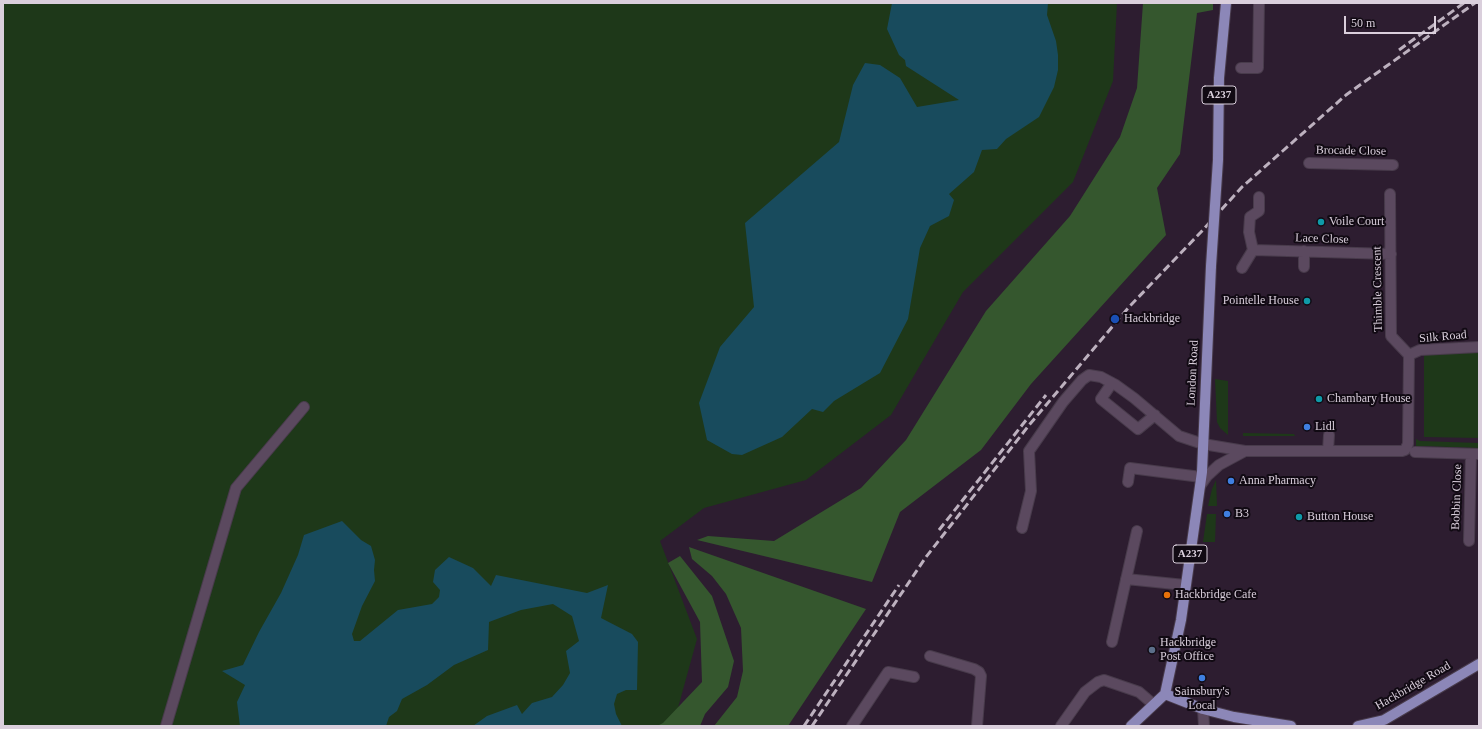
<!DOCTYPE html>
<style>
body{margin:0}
#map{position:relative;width:1482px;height:729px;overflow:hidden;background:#2d1d30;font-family:"Times New Roman",serif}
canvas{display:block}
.frame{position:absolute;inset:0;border:4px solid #dacfdc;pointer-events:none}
.scale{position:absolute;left:1344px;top:16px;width:92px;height:18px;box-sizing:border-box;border:2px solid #dacfdc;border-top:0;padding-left:5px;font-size:12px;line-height:14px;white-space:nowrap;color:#dacfdc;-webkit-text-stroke:3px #110a13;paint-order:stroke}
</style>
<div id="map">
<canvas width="1482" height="729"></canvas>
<div class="frame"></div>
<div class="scale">50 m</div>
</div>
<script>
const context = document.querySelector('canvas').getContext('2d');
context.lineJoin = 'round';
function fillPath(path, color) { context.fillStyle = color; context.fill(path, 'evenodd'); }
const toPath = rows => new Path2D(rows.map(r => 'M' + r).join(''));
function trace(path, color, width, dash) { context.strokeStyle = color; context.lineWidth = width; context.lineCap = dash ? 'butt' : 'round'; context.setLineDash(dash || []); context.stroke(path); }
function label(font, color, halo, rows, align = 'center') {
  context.font = font + ' "Times New Roman",serif'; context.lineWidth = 4; context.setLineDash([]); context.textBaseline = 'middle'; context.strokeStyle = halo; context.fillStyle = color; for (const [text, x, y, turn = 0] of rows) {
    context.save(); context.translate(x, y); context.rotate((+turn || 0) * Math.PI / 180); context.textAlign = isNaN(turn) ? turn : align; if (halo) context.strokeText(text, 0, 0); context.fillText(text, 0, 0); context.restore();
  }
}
fillPath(toPath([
 [3,3,1117,3,1113,81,1073,182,963,292,891,415,806,480,704,508,660,541,697,639,673,726,3,726],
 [1479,351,1479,438,1424,437,1424,355],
 [1215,379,1228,381,1228,435,1220,428,1217,422],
 [1243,433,1294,434,1295,436,1243,436],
 [1416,439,1420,441,1479,443,1479,448,1422,446,1417,449,1416,449],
 [1216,480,1217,506,1208,506,1212,489],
 [1207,514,1216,514,1215,542,1203,542]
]), '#1e3819');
fillPath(toPath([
 [1143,3,1213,3,1213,10,1197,13,1180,154,1157,188,1166,235,1031,384,981,450,900,512,872,582,697,540,708,536,774,541,861,488,906,440,986,311,1070,216,1120,137,1137,88],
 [689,547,866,609,788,726,714,726,737,697,743,671,741,628,726,594,712,576,692,559],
 [680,556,712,596,734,661,728,687,705,714,700,726,657,726,663,723,702,682,700,622,668,563]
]), '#35572e');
fillPath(toPath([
 [892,3,1048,3,1047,15,1056,41,1058,55,1058,70,1054,87,1039,117,1006,139,997,149,982,150,974,172,949,194,954,200,949,216,930,226,920,248,908,319,880,373,834,401,823,412,812,409,782,437,742,455,732,454,707,440,699,403,720,347,754,307,745,223,839,142,853,85,865,63,880,65,900,78,917,107,959,100,906,66,905,60,899,55,887,29],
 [342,521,361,540,371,546,375,560,374,570,375,581,362,606,352,634,354,641,360,641,398,610,432,604,439,597,440,590,433,582,435,570,449,557,473,568,491,586,496,575,587,593,608,585,601,618,632,634,638,642,637,690,626,690,617,694,614,704,616,714,622,726,473,726,487,716,517,705,522,714,532,703,552,697,563,685,570,673,566,651,579,641,572,616,553,604,521,610,489,622,488,650,454,665,427,685,402,699,397,711,389,717,386,726,240,726,237,702,245,685,222,671,243,665,259,632,281,593,298,555,304,535]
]), '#184b5d');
const minor = toPath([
 [1241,68,1258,68,1259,3],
 [1309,163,1393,165],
 [1259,197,1259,211,1250,217,1249,232,1253,250,1391,254],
 [1304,267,1304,251],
 [1242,268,1253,250],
 [1409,355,1420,350,1479,347],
 [1112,383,1101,399,1138,429,1155,415],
 [1328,451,1329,435],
 [1415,452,1479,454],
 [1128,482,1130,468,1201,477],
 [1200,486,1207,476,1219,465,1245,451],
 [1022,528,1031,491,1029,451,1063,402,1082,380,1089,375,1101,377,1116,385,1134,398,1179,436,1203,444,1245,451,1402,451,1405,450,1408,444,1409,355,1391,336,1390,194],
 [1469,541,1471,454],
 [1126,579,1185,585],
 [1112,642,1137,531],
 [930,656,974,669,979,672,981,676,977,726],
 [1203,709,1204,726],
 [166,726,236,488,304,407],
 [852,726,888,672,914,677],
 [1061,726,1085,692,1098,682,1104,680,1139,692,1153,704]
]);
const major = toPath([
 [1218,160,1219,78,1226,3],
 [1165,694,1203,709,1234,717,1291,726],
 [1131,726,1165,694,1181,620,1202,472,1211,266],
 [1358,726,1384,720,1479,664]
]);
trace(minor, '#483b4b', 12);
trace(major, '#483b4b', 12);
trace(minor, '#5b495f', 10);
trace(major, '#8c87b8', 10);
trace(toPath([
 [1399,50,1464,3],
 [939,530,1046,395],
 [804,726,899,585],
 [812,726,926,557,1030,424,1129,307,1201,232,1242,187,1346,95,1475,3]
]), '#bdb1bf', 3, [8, 4]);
const majorBridge = toPath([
 [1211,266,1218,160]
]);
trace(majorBridge, '#483b4b', 12, []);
trace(majorBridge, '#8c87b8', 10);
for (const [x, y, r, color] of [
 [1321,222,4,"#0f9aa8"],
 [1307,301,4,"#0f9aa8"],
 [1115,319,5,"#1a4fb4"],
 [1319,399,4,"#0f9aa8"],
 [1307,427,4,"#3f7fe0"],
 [1231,481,4,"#3f7fe0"],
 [1227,514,4,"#3f7fe0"],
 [1299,517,4,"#0f9aa8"],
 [1167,595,4,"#e8710a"],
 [1152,650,4,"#5c6f8a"],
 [1202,678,4,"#3f7fe0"]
]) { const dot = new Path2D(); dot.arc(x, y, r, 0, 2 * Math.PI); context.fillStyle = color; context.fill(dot); trace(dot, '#110a13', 1.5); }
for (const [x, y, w] of [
 [1219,95,34],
 [1190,554,34]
]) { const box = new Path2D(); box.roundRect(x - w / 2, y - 9, w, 18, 3); context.fillStyle = '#110a13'; context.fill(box); trace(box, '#dacfdc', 1); }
label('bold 11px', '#dacfdc', null, [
 ["A237",1219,95],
 ["A237",1190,554]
]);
label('12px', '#dacfdc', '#110a13', [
 ["Brocade Close",1351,151,1],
 ["Lace Close",1322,239,2],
 ["Thimble Crescent",1378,289,-91],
 ["Silk Road",1443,337,-5],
 ["London Road",1193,373,-87],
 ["Bobbin Close",1457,497,-88],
 ["Hackbridge Road",1413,686,-30]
]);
label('12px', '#dacfdc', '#110a13', [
 ["Voile Court",1329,222],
 ["Pointelle House",1299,301,"right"],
 ["Hackbridge",1124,319],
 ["Chambary House",1327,399],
 ["Lidl",1315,427],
 ["Anna Pharmacy",1239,481],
 ["B3",1235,514],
 ["Button House",1307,517],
 ["Hackbridge Cafe",1175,595],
 ["Hackbridge",1160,643],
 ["Post Office",1160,657],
 ["Sainsbury's",1202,692,"center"],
 ["Local",1202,706,"center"]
], 'left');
</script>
